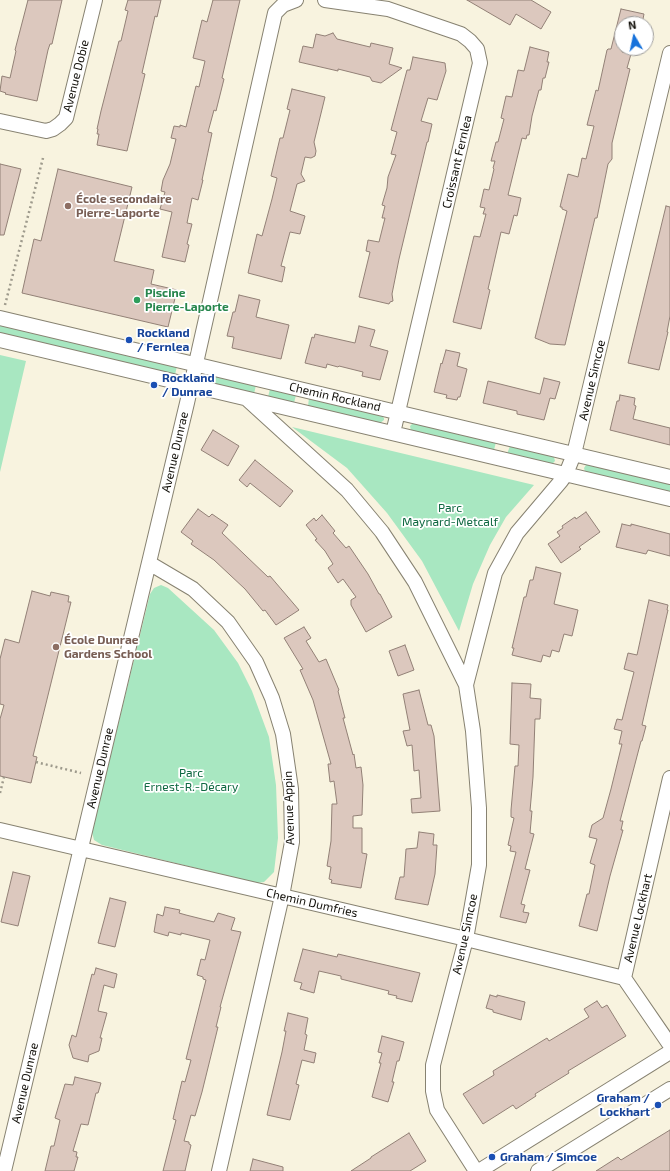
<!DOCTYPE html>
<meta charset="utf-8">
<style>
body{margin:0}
#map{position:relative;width:670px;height:1171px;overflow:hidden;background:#f8f3df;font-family:"Exo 2",sans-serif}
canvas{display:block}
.north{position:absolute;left:614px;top:16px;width:40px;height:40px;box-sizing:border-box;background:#fff;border:1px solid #a09f9d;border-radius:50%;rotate:351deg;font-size:11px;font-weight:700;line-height:16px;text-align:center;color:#110f09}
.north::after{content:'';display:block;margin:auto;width:14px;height:18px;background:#1772db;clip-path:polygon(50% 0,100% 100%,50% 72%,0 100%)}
</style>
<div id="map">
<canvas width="670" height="1171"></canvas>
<div class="north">N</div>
</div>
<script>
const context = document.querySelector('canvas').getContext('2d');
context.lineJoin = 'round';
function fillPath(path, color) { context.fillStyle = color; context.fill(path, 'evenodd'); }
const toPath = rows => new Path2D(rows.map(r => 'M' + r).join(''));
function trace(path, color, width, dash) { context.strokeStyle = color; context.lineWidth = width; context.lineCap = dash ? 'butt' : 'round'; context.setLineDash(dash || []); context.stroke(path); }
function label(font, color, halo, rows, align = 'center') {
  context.font = font + ' "Exo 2",sans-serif'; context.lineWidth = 3.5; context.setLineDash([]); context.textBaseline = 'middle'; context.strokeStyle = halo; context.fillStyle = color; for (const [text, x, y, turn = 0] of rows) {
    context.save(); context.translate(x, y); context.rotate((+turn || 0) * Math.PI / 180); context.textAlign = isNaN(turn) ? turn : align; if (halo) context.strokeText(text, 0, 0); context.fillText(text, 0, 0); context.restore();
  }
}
fillPath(toPath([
 [0,325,177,366,175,375,0,334],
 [0,355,26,361,0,472],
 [209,374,256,385,254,394,206,382,205,377,206,375],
 [270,389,296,395,294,403,268,397],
 [309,398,381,415,384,418,384,420,380,423,308,406],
 [413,423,496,442,494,450,411,431,410,426],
 [292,427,534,485,506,517,490,545,473,584,459,631,422,561,387,513,347,468],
 [510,446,551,456,554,457,555,461,552,464,549,464,507,454],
 [588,464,670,484,670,492,585,472,584,468,586,465],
 [161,585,168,588,214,630,238,663,252,691,269,737,276,785,278,838,274,872,264,882,257,883,102,845,94,840,92,832,150,594,154,588]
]), '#a8e7c1');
const building = toPath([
 [28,0,62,0,52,44,50,44,48,50,37,101,5,94,6,93,0,91,2,76,10,78,16,51,15,50,28,0],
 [128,0,161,0,157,17,155,16,142,73,145,74,127,151,97,145,99,134,97,134,98,129,97,129,101,111,119,41,121,41,128,11,125,10,128,0],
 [213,0,240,0,222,78,224,79,216,111,214,110,208,132,212,133,202,180,203,180,198,200,192,198,187,223,192,224,187,244,189,245,185,262,162,257,172,212,160,209,165,192,161,191,163,180,170,164,176,139,171,138,174,126,180,127,180,125,186,127,196,86,199,87,205,61,193,58,202,20,207,22,213,0],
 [467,0,531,0,551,12,541,29,516,14,510,25,467,0],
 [621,9,644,14,642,24,622,24,622,52,631,54,627,68,630,69,612,143,612,159,608,164,597,218,595,218,583,269,565,345,550,344,535,338,567,211,562,209,562,207,560,207,568,174,578,177,582,158,586,159,594,126,587,125,596,90,598,91,607,50,608,49,611,49,621,9],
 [333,33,337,39,370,47,371,43,393,48,389,64,402,68,381,83,372,81,370,77,338,69,338,71,299,62,303,46,313,48,316,34,325,36,333,33],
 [530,47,549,52,547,62,549,62,545,78,543,78,541,90,539,90,532,116,529,135,527,135,526,139,522,138,508,195,521,198,517,216,514,215,509,234,501,232,488,289,490,290,481,329,453,322,474,236,480,237,486,214,483,214,485,208,480,207,484,189,489,190,494,169,493,168,495,161,491,161,496,142,498,142,504,119,501,118,506,96,512,97,518,70,524,71,530,47],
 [413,57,445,63,446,71,437,100,428,98,421,121,432,124,428,142,427,142,399,259,392,294,393,301,390,302,389,304,359,297,370,252,366,251,368,240,379,242,385,218,382,218,385,206,382,205,387,188,388,177,396,155,391,154,397,132,391,130,407,70,410,70,413,57],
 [292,89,325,97,314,142,316,151,315,156,311,158,305,157,301,174,305,181,297,184,290,211,305,216,300,234,290,232,281,266,285,267,282,282,248,273,257,234,262,236,272,199,277,178,271,176,280,138,283,138,290,110,287,109,292,89],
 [0,164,21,169,4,235,0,235,0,164],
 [58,169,132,187,114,261,154,270,151,284,177,290,168,327,22,293,34,239,41,241,58,169],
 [666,206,670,207,670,316,667,332,668,332,659,370,628,363,666,206],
 [239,295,260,300,256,317,289,325,281,359,232,348,234,337,227,336,233,312,235,312,239,295],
 [359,326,375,330,370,346,388,351,380,380,362,376,363,372,339,366,338,367,327,364,326,368,305,363,312,337,314,338,315,334,355,343,359,326],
 [446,350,460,353,457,366,467,369,460,397,458,397,457,400,446,398,447,395,434,392,441,363,442,364,446,350],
 [544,378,560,382,555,399,550,398,544,420,517,414,517,411,483,403,488,381,540,394,544,378],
 [620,395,635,398,634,405,636,406,633,419,670,428,670,445,610,430,617,401,619,401,620,395],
 [213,430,239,446,228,466,201,450,213,430],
 [255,460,293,491,280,507,250,483,247,487,239,480,255,460],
 [198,509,209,517,212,514,228,525,222,533,268,577,270,576,299,610,276,625,265,610,263,611,245,589,214,560,191,544,193,541,181,532,198,509],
 [586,512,600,532,579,547,581,549,561,563,548,544,560,536,557,532,563,528,562,526,575,517,576,519,586,512],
 [322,515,335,531,333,533,346,548,349,546,368,574,379,594,380,594,392,617,366,632,351,605,351,600,356,597,343,579,338,583,328,568,333,564,325,551,315,540,317,539,306,525,314,518,316,521,322,515],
 [622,524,631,526,631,524,670,534,670,556,648,550,646,554,616,547,622,524],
 [536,567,561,573,554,604,578,610,572,636,564,634,559,652,552,650,550,657,543,655,541,662,512,655,514,648,512,648,524,597,526,597,530,580,533,580,536,567],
 [32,591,50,596,51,592,69,596,68,602,71,602,33,756,37,757,31,783,0,776,0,719,4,705,0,704,0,659,5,639,19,643,32,591],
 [649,600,668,605,667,610,668,610,642,725,646,726,642,741,641,741,620,821,623,821,621,830,623,830,610,876,597,931,579,926,587,894,589,894,595,865,590,863,597,839,589,837,592,825,603,818,611,789,622,744,619,744,622,731,614,729,617,719,622,720,634,672,624,669,628,653,637,655,649,600],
 [304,627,311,638,306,641,319,662,326,659,339,690,338,691,345,718,343,718,353,755,354,754,356,768,361,767,363,785,362,815,353,816,353,828,362,828,362,853,367,854,361,888,331,883,332,880,329,879,331,867,327,866,331,841,332,804,337,804,334,781,330,782,328,764,331,764,313,700,300,670,303,669,284,638,304,627],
 [405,645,414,670,398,676,389,651,405,645],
 [512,683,531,684,530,698,541,699,540,719,535,719,533,777,530,811,532,811,530,833,534,834,525,869,530,870,521,904,525,905,523,912,529,913,526,923,500,917,516,852,510,851,511,846,508,845,514,818,511,817,511,810,515,766,518,766,519,745,510,744,512,683],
 [419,690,428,725,431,725,434,736,440,811,412,813,411,799,421,798,420,785,419,770,414,771,412,745,407,746,403,731,410,730,403,694,419,690],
 [419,832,434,834,433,845,437,845,435,874,428,905,395,899,400,877,404,877,406,849,417,848,419,832],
 [13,872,30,876,18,926,1,922,13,872],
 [110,898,126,902,115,947,98,943,110,898],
 [165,907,180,910,179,913,186,915,214,922,218,913,235,918,231,930,241,932,220,1007,221,1007,216,1027,218,1027,202,1092,195,1116,191,1115,184,1141,189,1142,189,1144,191,1145,185,1171,163,1171,176,1120,173,1119,182,1081,185,1082,191,1060,186,1059,206,980,203,979,203,977,197,975,201,959,205,960,210,940,181,933,181,935,169,932,168,936,154,932,157,914,163,916,165,907],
 [303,949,337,957,338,954,420,973,412,1002,396,998,397,996,388,994,389,991,341,979,341,976,319,971,314,993,300,989,302,983,294,981,303,949],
 [96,968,117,974,114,988,104,985,98,1011,107,1013,100,1038,102,1038,99,1051,89,1055,88,1062,73,1058,69,1045,72,1035,76,1037,92,974,94,975,96,968],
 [490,995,497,997,497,995,525,1002,521,1020,493,1012,493,1010,486,1008,490,995],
 [597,1001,602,1008,607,1005,626,1036,568,1071,569,1073,535,1094,536,1096,516,1109,513,1105,483,1124,463,1094,494,1075,493,1071,547,1038,549,1041,589,1017,584,1009,597,1001],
 [288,1013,308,1018,305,1034,307,1035,304,1050,316,1053,314,1063,302,1060,296,1084,299,1085,290,1120,267,1115,282,1052,286,1031,284,1031,288,1013],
 [382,1036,404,1042,399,1061,397,1061,392,1082,394,1082,388,1102,372,1097,381,1063,379,1063,382,1053,378,1052,382,1036],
 [75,1077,101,1083,98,1093,96,1093,88,1125,81,1124,73,1151,77,1152,76,1157,78,1157,74,1171,45,1171,51,1146,54,1146,60,1120,55,1118,65,1084,73,1085,75,1077],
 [670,1130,670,1171,596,1171,618,1157,621,1160,670,1130],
 [409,1133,426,1161,410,1171,351,1171,371,1158,371,1157,409,1133],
 [253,1159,283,1167,283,1171,250,1171,253,1159]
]);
fillPath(building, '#dcc8be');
trace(building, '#928076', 1);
const minor = toPath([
 [325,0,388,9,461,34,470,41,477,49,480,63,393,433],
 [0,121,46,131,53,129,60,124,66,118,95,0],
 [0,318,670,477],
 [0,340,670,499],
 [247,399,347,490,382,532,415,582,466,685,473,731,479,808,479,865,466,939,433,1065,433,1091,437,1110,476,1171],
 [149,563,193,589,228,622,256,662,272,698,283,734,291,789,292,842,282,896,219,1171],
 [466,685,495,573,517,533,561,481,566,474,574,454,670,53],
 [670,778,624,978,670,1045],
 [0,830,466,939,624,978],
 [4,1171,187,403,275,13,283,5,296,0],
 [479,1171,670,1052],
 [538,1171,670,1089]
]);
trace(minor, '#878271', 16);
trace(toPath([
 [5,305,43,158],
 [36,762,81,773],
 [0,793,4,777]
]), '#9e9a8c', 2.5, [2, 3]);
trace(minor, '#fff', 14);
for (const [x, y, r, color] of [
 [68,206,4,"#8d6e63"],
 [137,300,4,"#2e9e5b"],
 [129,340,4,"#1a4fb4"],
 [154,385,4,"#1a4fb4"],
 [56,647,4,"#8d6e63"],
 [658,1105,4,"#1a4fb4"],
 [492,1157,4,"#1a4fb4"]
]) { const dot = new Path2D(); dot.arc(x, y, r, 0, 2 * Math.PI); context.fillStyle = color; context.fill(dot); trace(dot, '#fff', 1.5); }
label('12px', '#110f09', '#fff', [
 ["Avenue Dobie",76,76,-76],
 ["Croissant Fernlea",457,162,-77],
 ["Avenue Simcoe",592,380,-77],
 ["Chemin Rockland",335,397,13],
 ["Avenue Dunrae",175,452,-77],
 ["Avenue Dunrae",100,768,-77],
 ["Avenue Appin",289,808,-92],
 ["Chemin Dumfries",312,903,13],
 ["Avenue Lockhart",638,918,-77],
 ["Avenue Simcoe",465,934,-78],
 ["Avenue Dunrae",25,1083,-77]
]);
label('bold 12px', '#785e54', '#fff', [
 ["École secondaire",76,199],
 ["Pierre-Laporte",76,213],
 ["École Dunrae",64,640],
 ["Gardens School",64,654]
], 'left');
label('bold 12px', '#27864d', '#fff', [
 ["Piscine",145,293],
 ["Pierre-Laporte",145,307]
], 'left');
label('bold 12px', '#164399', '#fff', [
 ["Rockland",137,333],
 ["/ Fernlea",137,347],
 ["Rockland",162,378],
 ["/ Dunrae",162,392],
 ["Graham /",650,1098,"right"],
 ["Lockhart",650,1112,"right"],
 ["Graham / Simcoe",500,1157]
], 'left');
label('12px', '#0e6841', '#fff', [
 ["Parc",450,508],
 ["Maynard-Metcalf",450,522],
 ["Parc",191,773],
 ["Ernest-R.-Décary",191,787]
]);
</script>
